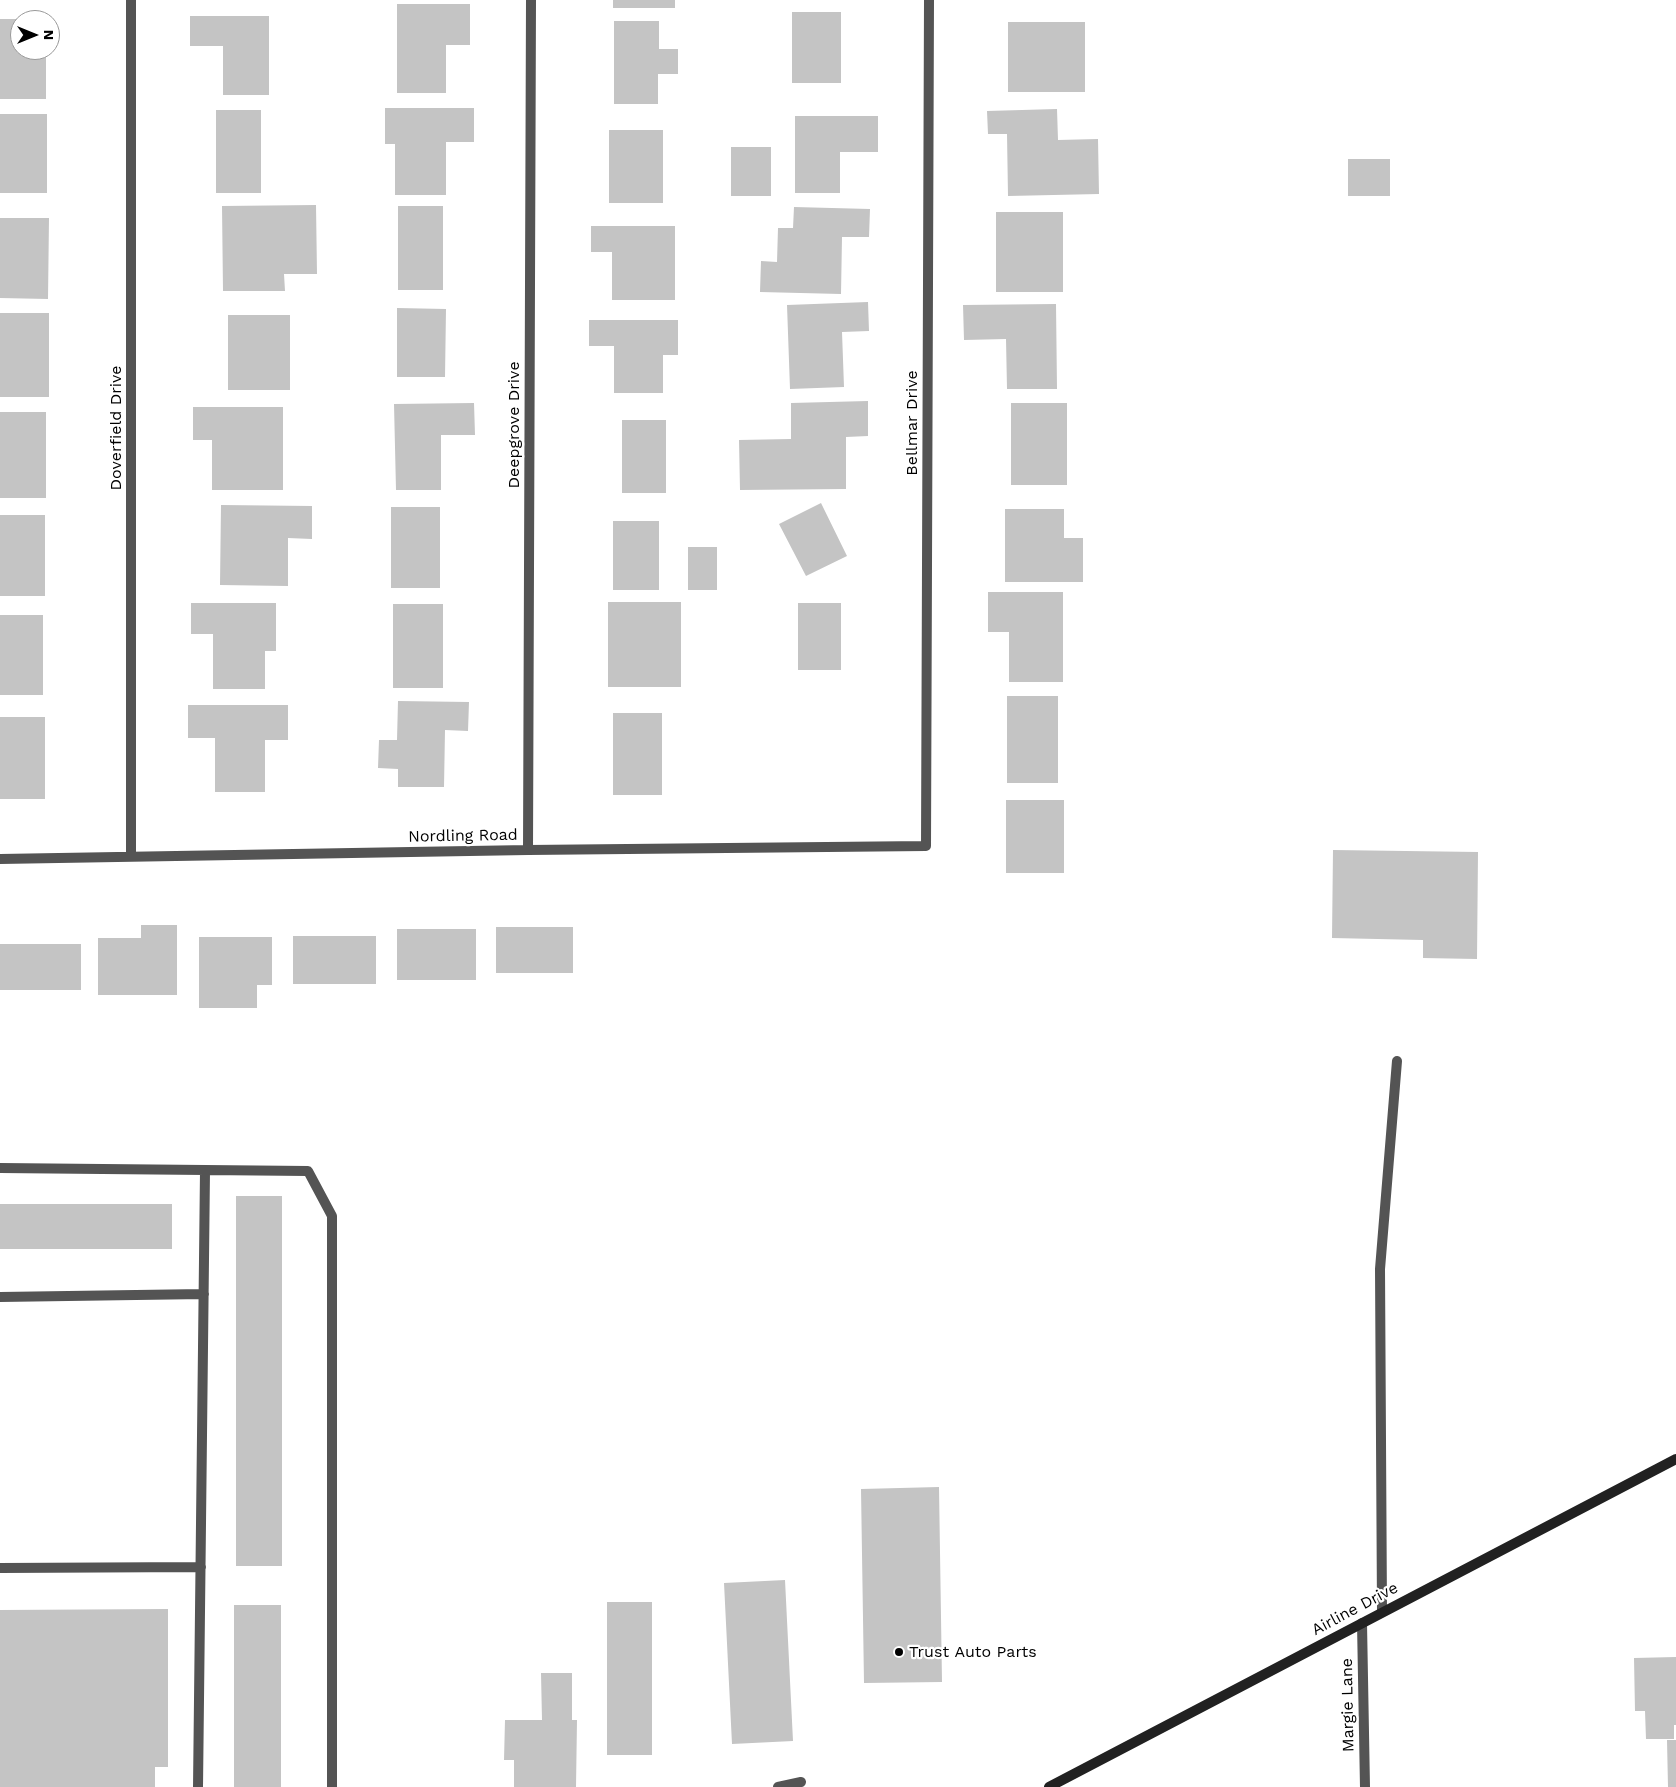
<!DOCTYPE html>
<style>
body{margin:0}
#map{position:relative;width:1676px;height:1787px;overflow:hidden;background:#fff;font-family:"Work Sans",sans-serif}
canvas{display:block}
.north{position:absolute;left:10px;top:10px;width:50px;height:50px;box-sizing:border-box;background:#fff;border:1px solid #999;border-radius:50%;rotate:90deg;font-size:14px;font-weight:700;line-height:20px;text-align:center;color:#000}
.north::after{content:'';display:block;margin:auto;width:18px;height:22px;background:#000;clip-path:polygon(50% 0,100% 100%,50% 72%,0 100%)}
</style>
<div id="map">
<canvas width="1676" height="1787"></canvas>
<div class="north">N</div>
</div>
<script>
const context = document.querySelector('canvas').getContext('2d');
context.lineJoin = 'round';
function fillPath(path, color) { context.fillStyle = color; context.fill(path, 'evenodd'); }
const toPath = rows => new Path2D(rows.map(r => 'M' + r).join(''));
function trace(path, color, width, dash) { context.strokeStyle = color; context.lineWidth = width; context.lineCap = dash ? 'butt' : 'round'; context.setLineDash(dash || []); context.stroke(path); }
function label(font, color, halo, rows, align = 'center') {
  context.font = font + ' "Work Sans",sans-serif'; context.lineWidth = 4.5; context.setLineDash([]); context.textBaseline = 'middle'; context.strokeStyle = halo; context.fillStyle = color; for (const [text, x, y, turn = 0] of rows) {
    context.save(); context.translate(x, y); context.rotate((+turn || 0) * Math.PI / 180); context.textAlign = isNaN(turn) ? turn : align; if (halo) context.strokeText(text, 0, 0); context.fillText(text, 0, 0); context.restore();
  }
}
fillPath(toPath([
 [613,0,675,0,675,8,613,8],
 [397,4,470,4,470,45,446,45,446,93,397,93],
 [792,12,841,12,841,83,792,83],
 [190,16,269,16,269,95,223,95,223,46,190,46],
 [0,19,20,19,20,50,46,50,46,99,0,99],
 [614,21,659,21,659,49,678,49,678,74,658,74,658,104,614,104],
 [1008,22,1085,22,1085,92,1008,92],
 [385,108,474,108,474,142,446,142,446,195,395,195,395,144,385,144],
 [1057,109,1058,140,1098,139,1099,194,1008,196,1007,134,988,134,987,111],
 [216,110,261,110,261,193,216,193],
 [0,114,47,114,47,193,0,193],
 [795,116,878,116,878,152,840,152,840,193,795,193],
 [609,130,663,130,663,203,609,203],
 [731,147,771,147,771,196,731,196],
 [1348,159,1390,159,1390,196,1348,196],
 [316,205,317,274,284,274,285,291,223,291,222,206],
 [398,206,443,206,443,290,398,290],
 [794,207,870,209,869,237,842,237,841,294,760,292,761,261,777,262,778,228,793,228],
 [996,212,1063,212,1063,292,996,292],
 [0,218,49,218,48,299,0,298],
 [591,226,675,226,675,300,612,300,612,252,591,252],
 [868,302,869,331,842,332,844,387,790,389,787,305],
 [1056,304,1057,389,1007,389,1006,339,964,340,963,305],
 [397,308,446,309,445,377,397,377],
 [0,313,49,313,49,397,0,397],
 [228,315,290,315,290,390,228,390],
 [589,320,678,320,678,355,663,355,663,393,614,393,614,346,589,346],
 [868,401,868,436,846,437,846,489,740,490,739,440,791,439,791,403],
 [474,403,475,435,441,435,441,490,396,490,394,404],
 [1011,403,1067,403,1067,485,1011,485],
 [193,407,283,407,283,490,212,490,212,440,193,440],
 [0,412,46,412,46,498,0,498],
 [622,420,666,420,666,493,622,493],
 [821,503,847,556,806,576,779,524],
 [221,505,312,506,312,539,288,538,288,586,220,585],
 [391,507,440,507,440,588,391,588],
 [1005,509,1064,509,1064,538,1083,538,1083,582,1005,582],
 [0,515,45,515,45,596,0,596],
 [613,521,659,521,659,590,613,590],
 [688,547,717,547,717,590,688,590],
 [988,592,1063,592,1063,682,1009,682,1009,632,988,632],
 [608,602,681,602,681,687,608,687],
 [191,603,276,603,276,651,265,651,265,689,213,689,213,634,191,634],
 [798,603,841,603,841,670,798,670],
 [393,604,443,604,443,688,393,688],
 [0,615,43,615,43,695,0,695],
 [1007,696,1058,696,1058,783,1007,783],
 [398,701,469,702,468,731,445,730,444,787,398,787,398,769,378,768,379,740,397,740],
 [188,705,288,705,288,740,265,740,265,792,215,792,215,738,188,738],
 [613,713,662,713,662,795,613,795],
 [0,717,45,717,45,799,0,799],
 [1006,800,1064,800,1064,873,1006,873],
 [1333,850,1478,852,1477,959,1423,958,1423,940,1332,938],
 [141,925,177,925,177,995,98,995,98,938,141,938],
 [496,927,573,927,573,973,496,973],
 [397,929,476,929,476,980,397,980],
 [293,936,376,936,376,984,293,984],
 [199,937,272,937,272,985,257,985,257,1008,199,1008],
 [0,944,81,944,81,990,0,990],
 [236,1196,282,1196,282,1566,236,1566],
 [0,1204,172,1204,172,1249,0,1249],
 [939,1487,942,1682,864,1683,861,1489],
 [785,1580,793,1741,732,1744,724,1583],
 [607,1602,652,1602,652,1755,607,1755],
 [234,1605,281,1605,281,1787,234,1787],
 [168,1609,168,1767,155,1767,155,1787,0,1787,0,1610],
 [1676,1657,1676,1725,1674,1725,1674,1739,1646,1739,1645,1711,1635,1711,1634,1658],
 [541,1673,572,1673,572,1720,577,1720,576,1787,514,1787,514,1760,504,1760,505,1720,542,1720],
 [1667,1740,1676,1740,1676,1787,1668,1787]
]), '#c4c4c4');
trace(toPath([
 [0,1168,308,1171,332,1216,332,1787],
 [0,1297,204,1294],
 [0,1568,201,1567],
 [1382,1612,1380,1269,1397,1061],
 [198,1787,205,1171],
 [778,1787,801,1782]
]), '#545454', 10);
trace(toPath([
 [528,850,531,0],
 [131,857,131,0],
 [0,859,528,850,926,846,929,0],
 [1362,1623,1365,1787]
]), '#545454', 10);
trace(toPath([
 [1049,1787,1676,1459]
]), '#212121', 10);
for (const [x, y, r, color] of [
 [899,1652,5,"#000"]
]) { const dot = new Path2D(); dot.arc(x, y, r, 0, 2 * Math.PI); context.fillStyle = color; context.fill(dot); trace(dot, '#fff', 2); }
label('16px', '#000', '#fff', [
 ["Bellmar Drive",912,423,-90],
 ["Deepgrove Drive",514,425,-90],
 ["Doverfield Drive",116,428,-90],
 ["Nordling Road",463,836,-1],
 ["Airline Drive",1355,1609,-28],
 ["Margie Lane",1348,1705,-91]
]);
label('16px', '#000', '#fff', [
 ["Trust Auto Parts",909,1652]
], 'left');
</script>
